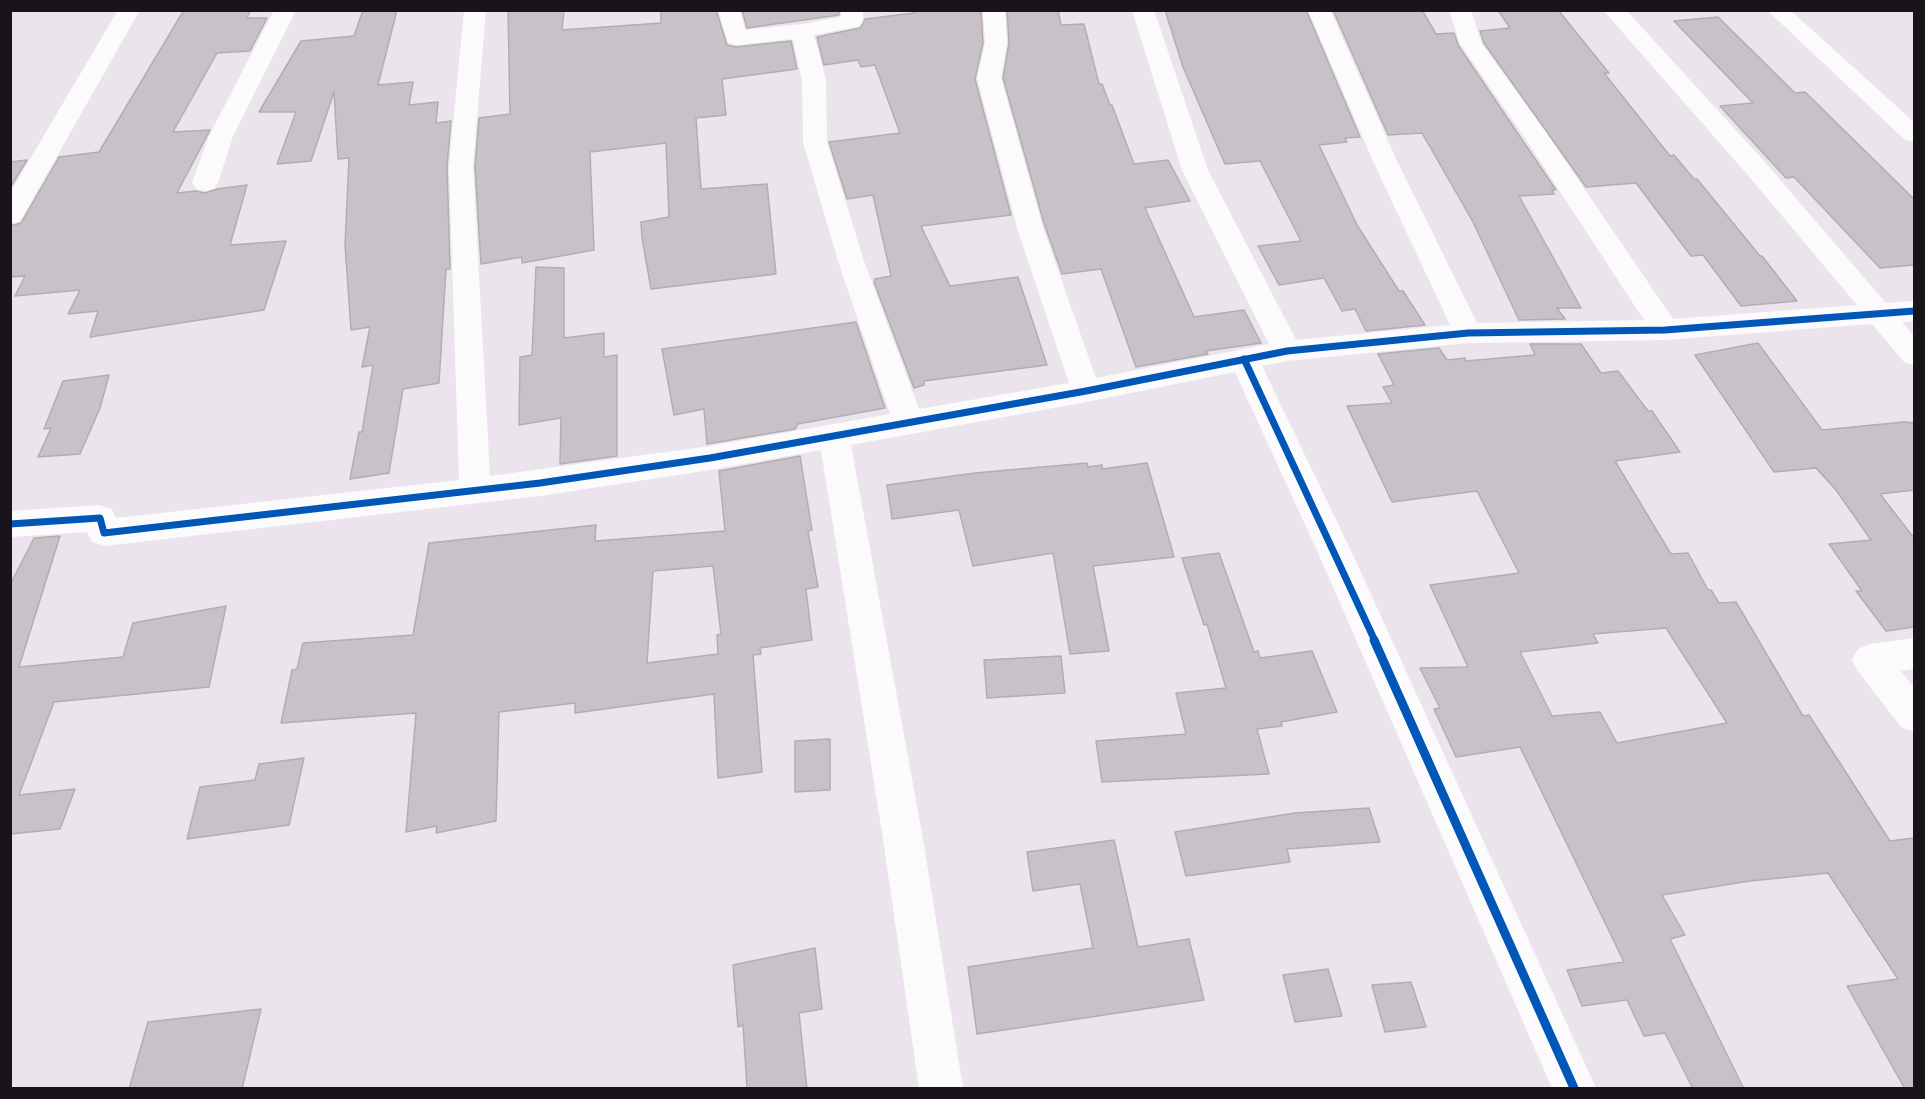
<!DOCTYPE html>
<style>
body{margin:0}
#map{position:relative;width:1925px;height:1099px;overflow:hidden;background:#ebe4ec;font-family:"Alegreya Sans",sans-serif}
canvas{display:block}
.frame{position:absolute;inset:0;border:12px solid #191419;pointer-events:none}
</style>
<div id="map">
<canvas width="1925" height="1099"></canvas>
<div class="frame"></div>
</div>
<script>
const context = document.querySelector('canvas').getContext('2d');
context.lineJoin = 'round';
function fillPath(path, color) { context.fillStyle = color; context.fill(path, 'evenodd'); }
const toPath = rows => new Path2D(rows.map(r => 'M' + r).join(''));
function trace(path, color, width, dash) { context.strokeStyle = color; context.lineWidth = width; context.lineCap = dash ? 'butt' : 'round'; context.setLineDash(dash || []); context.stroke(path); }
const building = toPath([
 [184,10,251,10,247,18,267,18,250,51,217,53,173,132,210,130,177,193,195,191,205,193,217,189,247,185,230,245,286,241,264,310,90,337,98,311,68,314,80,290,15,296,25,276,10,277,10,226,21,223,59,157,99,152,184,10],
 [363,10,397,10,378,85,413,82,409,105,438,102,436,123,451,121,447,166,450,269,446,269,439,383,403,389,389,473,350,479,359,432,362,432,373,365,362,367,370,327,351,330,345,245,349,158,338,159,334,92,311,161,277,164,296,112,259,112,301,41,354,36,363,10],
 [508,10,564,10,562,30,661,23,661,10,716,10,727,45,736,47,791,41,797,69,722,79,726,115,696,118,701,189,767,184,776,274,651,289,642,238,641,222,669,217,666,143,590,152,594,250,522,263,522,257,481,264,475,166,479,118,510,114,508,10],
 [742,10,839,10,839,15,747,28,742,10],
 [912,10,981,10,983,43,975,79,1011,215,921,226,950,286,1018,277,1047,365,924,381,924,385,914,388,874,282,875,279,891,276,873,195,847,199,829,142,900,133,875,65,861,67,858,60,824,65,817,37,860,28,865,19,914,13,912,10],
 [1007,10,1058,10,1061,25,1084,24,1099,84,1102,84,1110,105,1112,105,1134,164,1168,160,1190,201,1145,208,1194,317,1244,310,1261,343,1206,351,1208,354,1136,367,1101,269,1062,274,1044,223,1003,78,1009,43,1007,10],
 [1165,10,1306,10,1360,137,1345,138,1347,142,1319,145,1357,225,1399,291,1403,291,1425,325,1366,331,1355,309,1342,311,1324,278,1279,285,1258,246,1301,241,1260,161,1225,164,1183,67,1165,10],
 [1333,10,1422,10,1436,34,1454,33,1458,45,1556,190,1552,190,1554,194,1519,196,1581,308,1557,308,1565,319,1519,320,1473,222,1422,133,1388,135,1333,10],
 [1498,10,1558,10,1609,73,1604,73,1670,156,1674,155,1694,179,1697,179,1760,256,1762,256,1797,301,1741,306,1703,255,1691,256,1636,183,1586,187,1484,43,1480,31,1510,28,1498,10],
 [1718,17,1795,93,1805,92,1914,199,1914,265,1880,268,1794,177,1786,178,1720,106,1753,103,1674,21,1718,17],
 [27,160,10,188,10,162,27,160],
 [536,267,564,268,564,338,604,333,604,357,617,355,617,456,560,464,561,418,519,425,520,357,532,355,536,267],
 [856,322,885,408,798,424,795,429,707,444,704,409,674,415,662,349,856,322],
 [1758,343,1822,430,1904,422,1914,423,1914,490,1880,494,1914,538,1914,627,1886,631,1856,591,1862,591,1829,544,1871,540,1836,490,1816,468,1774,472,1695,355,1758,343],
 [1530,344,1581,344,1601,373,1618,371,1648,411,1652,411,1680,452,1615,461,1671,554,1688,553,1708,590,1711,590,1719,603,1736,602,1803,716,1809,715,1890,841,1914,838,1914,1089,1905,1089,1847,986,1898,979,1828,873,1750,881,1662,895,1685,935,1670,939,1744,1089,1693,1089,1665,1033,1644,1036,1627,1000,1582,1006,1567,970,1624,962,1520,747,1456,757,1434,709,1440,708,1420,668,1468,667,1430,585,1519,573,1477,491,1392,502,1347,406,1392,403,1383,387,1394,385,1378,354,1439,348,1447,360,1465,358,1466,361,1535,355,1530,344],
 [1666,628,1727,723,1617,743,1600,712,1552,716,1520,652,1598,643,1593,634,1666,628],
 [109,375,100,408,80,454,38,457,51,428,44,429,63,381,109,375],
 [800,456,812,530,808,531,818,587,806,589,812,640,760,648,761,654,753,655,762,772,718,778,714,694,575,713,575,703,499,712,496,821,436,833,437,826,406,832,416,713,281,723,292,670,297,669,303,643,413,635,429,543,596,525,595,541,725,531,719,471,800,456],
 [713,566,721,634,717,635,718,654,647,663,653,571,713,566],
 [1087,463,1088,467,1102,465,1102,469,1147,463,1174,557,1093,566,1109,651,1070,654,1053,553,973,566,959,510,892,519,887,485,975,473,1087,463],
 [60,536,19,667,123,657,133,623,226,606,209,687,54,702,19,795,75,789,60,829,10,834,10,585,34,538,60,536],
 [1219,553,1254,652,1258,651,1260,658,1312,651,1337,712,1281,722,1282,726,1257,729,1269,774,1102,782,1096,741,1186,734,1176,693,1226,688,1207,624,1204,625,1182,558,1219,553],
 [1061,656,1065,693,987,698,984,660,1061,656],
 [830,739,830,790,795,792,795,741,830,739],
 [304,758,289,825,187,839,200,787,255,780,259,764,304,758],
 [1369,808,1380,842,1287,849,1290,862,1186,876,1175,832,1295,813,1369,808],
 [1114,840,1138,947,1189,939,1204,1000,977,1034,968,967,1093,948,1080,884,1033,891,1027,852,1114,840],
 [815,948,822,1009,799,1013,807,1089,747,1089,743,1025,738,1027,733,965,815,948],
 [1328,969,1342,1016,1295,1022,1283,975,1328,969],
 [1411,982,1426,1027,1385,1032,1372,985,1411,982],
 [261,1009,242,1089,129,1089,148,1022,261,1009]
]);
fillPath(building, '#c8c2c8');
trace(building, '#b2adb3', 1.5);
fillPath(toPath([
 [118,10,140,10,23,216,19,222,10,224,10,193,118,10],
 [274,10,296,10,233,136,218,183,214,189,205,191,196,189,192,183,209,136,274,10],
 [464,10,486,10,473,166,490,476,710,446,890,414,838,261,803,142,802,80,793,39,736,45,728,43,718,10,740,10,745,30,802,24,841,17,841,10,863,10,863,21,860,26,814,35,826,80,827,142,864,261,919,409,1069,383,1018,231,977,78,985,43,983,10,1005,10,1007,43,1001,78,1044,231,1096,378,1269,344,1182,170,1132,10,1154,10,1208,170,1296,340,1450,325,1373,161,1308,10,1330,10,1397,161,1477,323,1644,320,1525,138,1460,44,1449,10,1471,10,1482,44,1545,131,1673,319,1857,305,1746,173,1603,10,1626,10,1764,161,1886,303,1914,301,1914,321,1902,322,1914,336,1914,365,1904,362,1872,324,1665,340,1468,343,1287,361,1262,366,1353,555,1596,1088,1552,1088,1319,555,1235,372,1086,402,851,445,923,839,963,1088,919,1088,883,839,821,450,710,470,540,496,104,546,92,542,87,532,10,537,10,511,100,505,111,509,116,518,459,480,449,166,464,10],
 [1767,10,1790,10,1914,122,1914,142,1905,140,1767,10],
 [1914,638,1914,669,1901,671,1914,688,1914,732,1901,727,1858,671,1852,660,1858,649,1870,644,1914,638]
]), '#fcfbfc');
trace(toPath([
 [1244,359,1375,641],
 [10,524,100,518,104,533,540,483,710,458,1086,391,1287,351,1468,333,1665,330,1914,311]
]), '#0057b8', 7);
trace(toPath([
 [1374,640,1574,1088]
]), '#0057b8', 9);
</script>
